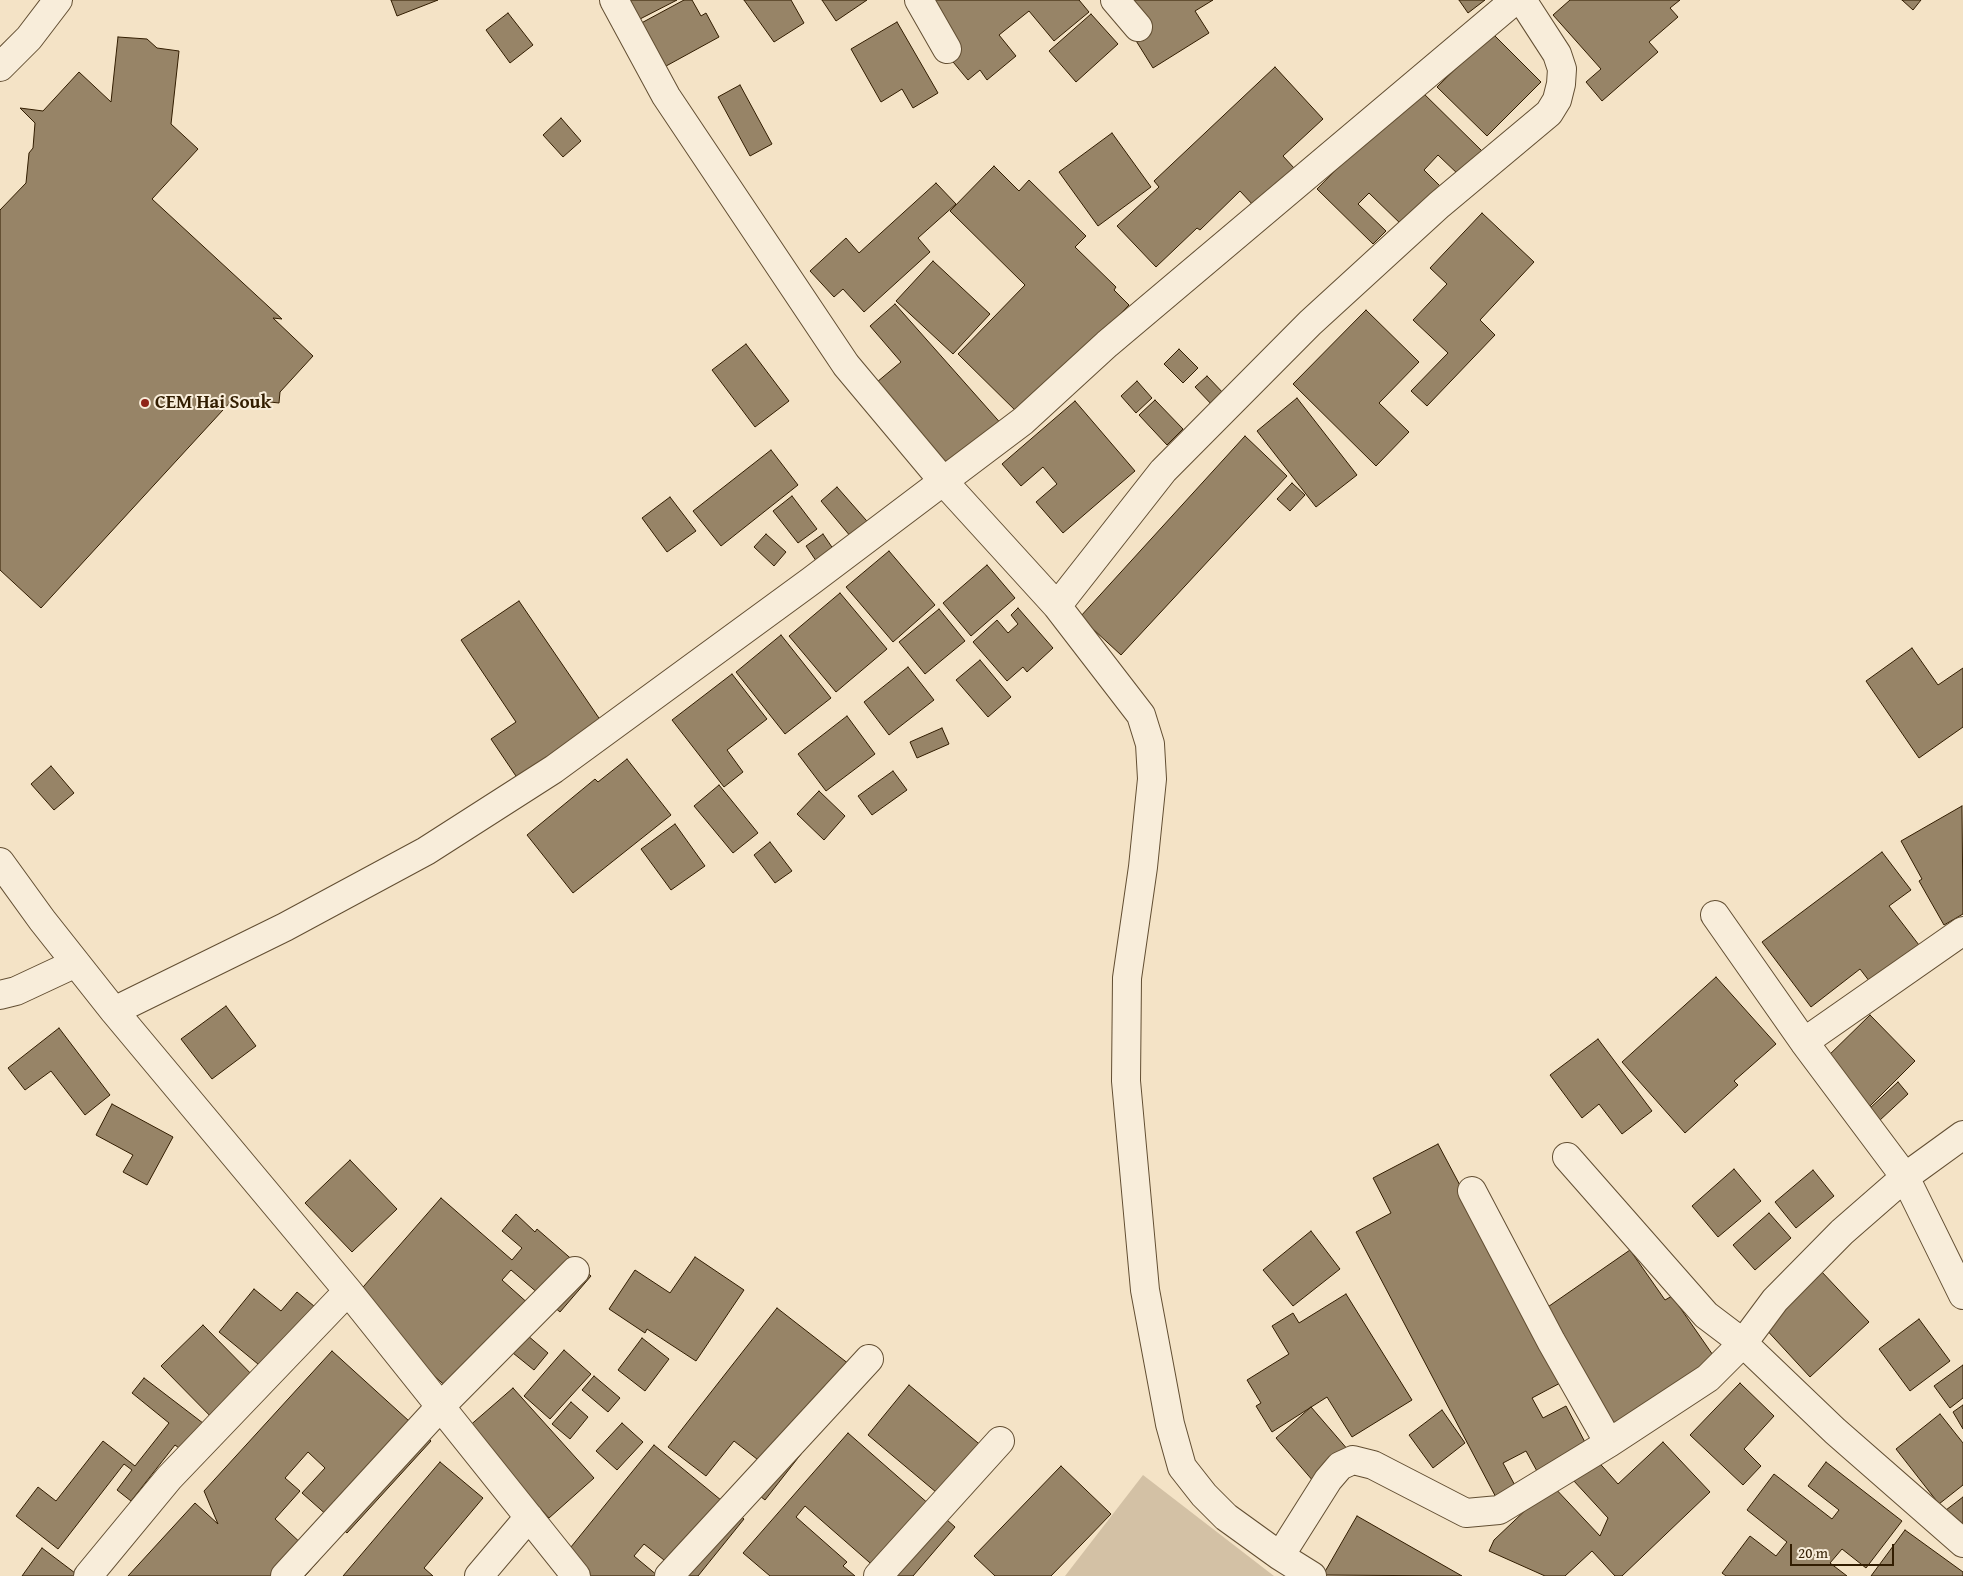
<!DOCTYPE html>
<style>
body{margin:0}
#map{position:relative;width:1963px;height:1576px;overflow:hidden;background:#f4e3c6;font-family:"Gentium Book Plus",serif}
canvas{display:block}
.scale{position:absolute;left:1790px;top:1544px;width:104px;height:22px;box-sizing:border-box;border:2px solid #321d01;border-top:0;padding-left:6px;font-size:15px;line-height:18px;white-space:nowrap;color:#321d01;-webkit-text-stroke:4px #f8edda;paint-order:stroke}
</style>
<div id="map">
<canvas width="1963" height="1576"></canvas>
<div class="scale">20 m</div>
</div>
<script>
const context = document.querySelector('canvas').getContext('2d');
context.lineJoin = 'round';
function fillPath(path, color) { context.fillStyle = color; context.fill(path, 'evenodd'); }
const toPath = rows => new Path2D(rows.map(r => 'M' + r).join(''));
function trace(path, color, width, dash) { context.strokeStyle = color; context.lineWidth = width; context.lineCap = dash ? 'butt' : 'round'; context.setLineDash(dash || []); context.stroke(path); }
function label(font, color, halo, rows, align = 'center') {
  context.font = font + ' "Gentium Book Plus",serif'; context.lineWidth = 4; context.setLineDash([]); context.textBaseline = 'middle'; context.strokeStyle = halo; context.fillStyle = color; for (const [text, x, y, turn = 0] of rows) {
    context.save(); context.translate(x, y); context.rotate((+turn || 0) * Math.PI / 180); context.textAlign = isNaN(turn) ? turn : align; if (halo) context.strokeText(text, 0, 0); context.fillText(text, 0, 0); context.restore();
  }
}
fillPath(toPath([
 [1143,1475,1274,1576,1065,1576]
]), '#d3c1a5');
const building = toPath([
 [391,0,438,0,397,16,391,0],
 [630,0,677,0,640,19,630,0],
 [684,0,692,0,701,16,706,13,719,37,657,71,634,27,684,0],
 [744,0,791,0,804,23,774,42,744,0],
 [822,0,867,0,836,21,822,0],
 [922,0,1079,0,1089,12,1054,41,1029,11,999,35,1016,56,987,80,980,70,968,80,910,10,922,0],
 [1129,0,1213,0,1195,11,1209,33,1153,68,1120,15,1129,0],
 [1459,0,1485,0,1468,13,1459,0],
 [1570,0,1680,0,1670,8,1678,17,1649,42,1658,52,1602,101,1586,82,1601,69,1553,15,1570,0],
 [1902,0,1921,0,1913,10,1902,0],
 [508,13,533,45,510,63,486,30,508,13],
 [1091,14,1118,44,1076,82,1049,51,1091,14],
 [897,22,938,93,913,108,902,89,881,102,851,49,897,22],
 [1492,33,1541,82,1487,136,1437,87,1492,33],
 [118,37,147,39,157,48,179,51,171,124,198,149,152,199,282,319,273,318,313,356,280,392,279,403,234,398,41,608,0,570,0,210,26,183,29,153,33,148,35,123,20,108,43,111,79,72,111,102,118,37],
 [1275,67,1323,119,1283,156,1294,168,1254,206,1240,191,1200,230,1197,228,1156,267,1117,226,1159,187,1154,181,1275,67],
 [740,85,772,144,750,156,718,97,740,85],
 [1417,87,1483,152,1460,176,1438,155,1424,170,1442,188,1404,227,1369,193,1358,204,1386,231,1373,244,1317,189,1417,87],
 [561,118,581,141,563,157,543,135,561,118],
 [1112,133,1151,187,1098,226,1059,172,1112,133],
 [994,166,1019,191,1029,180,1086,236,1075,247,1116,287,1114,290,1129,305,1021,416,958,354,1025,285,950,211,994,166],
 [936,183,956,204,918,238,930,252,864,312,843,289,834,297,810,271,846,238,859,253,936,183],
 [1482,213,1534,262,1480,320,1495,335,1427,406,1411,391,1448,353,1413,320,1447,284,1430,268,1482,213],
 [933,261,990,314,953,354,896,301,933,261],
 [895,304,1004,427,949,475,871,387,901,362,870,326,895,304],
 [1366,310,1419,362,1379,403,1409,432,1376,466,1293,384,1366,310],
 [746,344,789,401,755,427,712,370,746,344],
 [1179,349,1198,368,1183,383,1164,364,1179,349],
 [1207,376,1226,396,1214,407,1195,387,1207,376],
 [1137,381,1152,398,1136,413,1121,396,1137,381],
 [1297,398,1357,475,1316,507,1257,431,1297,398],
 [1155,400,1183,429,1167,445,1139,415,1155,400],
 [1075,401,1135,471,1063,533,1036,502,1057,484,1043,467,1021,486,1002,464,1075,401],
 [1245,436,1287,476,1121,655,1080,617,1245,436],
 [771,450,798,485,721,546,693,511,771,450],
 [1292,483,1305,495,1290,511,1277,499,1292,483],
 [837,487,873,528,856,543,821,501,837,487],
 [792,496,817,529,798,543,773,511,792,496],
 [670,497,696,531,667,552,642,518,670,497],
 [766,534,786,552,774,566,754,547,766,534],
 [823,534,838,556,821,568,806,546,823,534],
 [889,551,935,605,893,642,846,587,889,551],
 [987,565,1015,598,971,636,943,603,987,565],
 [840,593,887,649,836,692,789,636,840,593],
 [519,601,603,724,520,782,491,739,516,722,461,640,519,601],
 [1018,608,1053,648,1027,672,1023,667,1007,681,973,642,997,620,1008,633,1018,624,1011,615,1018,608],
 [939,609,965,641,925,674,899,642,939,609],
 [781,635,831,698,785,734,736,672,781,635],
 [1912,648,1938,685,1963,668,1963,727,1919,758,1866,681,1912,648],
 [980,660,1011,697,988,717,956,680,980,660],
 [908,667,934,700,889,735,864,702,908,667],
 [732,674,767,719,727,750,743,772,724,787,672,720,732,674],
 [847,716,875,754,826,791,798,754,847,716],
 [942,728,949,744,917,758,910,742,942,728],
 [627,759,671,815,573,893,527,835,595,779,598,782,627,759],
 [51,766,74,793,54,810,31,784,51,766],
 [893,771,907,790,872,815,858,796,893,771],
 [719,785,758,833,733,853,694,806,719,785],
 [819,791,845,816,824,840,797,814,819,791],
 [1962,806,1963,914,1944,925,1919,881,1922,879,1901,841,1962,806],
 [675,824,705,866,671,890,641,849,675,824],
 [770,842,792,871,775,883,754,855,770,842],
 [1882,852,1911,890,1889,906,1919,945,1870,982,1860,969,1811,1007,1762,942,1882,852],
 [1716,977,1776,1044,1734,1081,1738,1085,1685,1133,1622,1062,1716,977],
 [226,1006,256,1046,212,1079,181,1039,226,1006],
 [1870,1015,1915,1061,1868,1108,1822,1062,1870,1015],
 [59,1028,110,1095,85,1115,51,1071,25,1090,8,1068,59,1028],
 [1598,1039,1652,1111,1622,1134,1599,1104,1582,1118,1550,1075,1598,1039],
 [1898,1082,1908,1094,1879,1121,1869,1109,1898,1082],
 [112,1104,173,1137,147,1185,123,1172,133,1155,96,1135,112,1104],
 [1438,1144,1564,1381,1532,1398,1543,1418,1566,1406,1587,1446,1538,1473,1526,1451,1503,1463,1519,1493,1499,1503,1356,1232,1391,1213,1373,1178,1438,1144],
 [350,1160,397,1209,352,1252,305,1203,350,1160],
 [1734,1169,1761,1201,1718,1237,1692,1206,1734,1169],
 [1813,1170,1834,1196,1796,1228,1775,1202,1813,1170],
 [441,1198,512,1260,522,1248,502,1231,516,1214,535,1232,537,1229,591,1276,560,1312,511,1270,502,1280,540,1314,449,1389,350,1302,441,1198],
 [1769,1213,1791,1238,1755,1270,1733,1245,1769,1213],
 [1311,1231,1340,1269,1293,1306,1263,1270,1311,1231],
 [1630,1250,1665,1300,1672,1296,1715,1358,1611,1431,1542,1311,1630,1250],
 [695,1257,744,1290,696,1361,647,1329,645,1333,609,1309,635,1270,670,1293,695,1257],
 [1821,1271,1869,1322,1810,1377,1763,1326,1821,1271],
 [254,1289,281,1311,297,1292,326,1316,275,1378,219,1332,254,1289],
 [1346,1294,1412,1400,1352,1437,1327,1397,1272,1432,1256,1406,1261,1403,1247,1380,1289,1354,1272,1326,1293,1313,1299,1323,1346,1294],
 [777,1308,863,1375,765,1500,746,1485,762,1463,734,1441,706,1476,668,1447,777,1308],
 [1919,1319,1950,1361,1910,1391,1879,1349,1919,1319],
 [203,1325,266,1389,223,1429,161,1366,203,1325],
 [527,1335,548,1353,534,1370,513,1353,527,1335],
 [642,1338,669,1359,645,1391,618,1370,642,1338],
 [564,1350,591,1374,550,1419,524,1396,564,1350],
 [332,1351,431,1441,347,1533,302,1493,325,1468,308,1452,285,1478,300,1491,275,1519,319,1560,305,1576,128,1576,195,1503,218,1524,204,1491,332,1351],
 [1963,1365,1963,1398,1950,1408,1934,1386,1963,1365],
 [594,1376,620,1398,608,1412,582,1390,594,1376],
 [144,1378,212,1430,191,1457,175,1445,131,1501,117,1490,132,1470,124,1464,58,1549,16,1516,38,1487,56,1501,103,1441,135,1466,169,1423,132,1393,144,1378],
 [1740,1383,1774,1416,1744,1449,1761,1466,1743,1485,1690,1435,1740,1383],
 [909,1385,996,1458,955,1508,868,1435,909,1385],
 [513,1388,594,1478,549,1518,467,1428,513,1388],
 [571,1402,588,1417,570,1439,552,1424,571,1402],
 [1963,1405,1963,1429,1953,1412,1963,1405],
 [1311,1407,1349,1451,1314,1482,1276,1438,1311,1407],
 [1442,1410,1465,1443,1433,1468,1409,1435,1442,1410],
 [1940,1414,1963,1443,1963,1485,1939,1504,1896,1449,1940,1414],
 [622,1423,643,1442,617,1470,596,1451,622,1423],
 [848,1433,955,1527,913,1576,885,1576,805,1506,796,1517,847,1562,843,1566,855,1576,770,1576,743,1553,848,1433],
 [1663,1442,1710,1492,1622,1576,1615,1576,1592,1551,1565,1576,1545,1576,1489,1551,1494,1540,1552,1485,1600,1536,1608,1518,1573,1480,1595,1458,1618,1484,1663,1442],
 [654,1445,744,1519,698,1576,684,1576,644,1544,634,1556,658,1576,584,1576,562,1558,654,1445],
 [440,1462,483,1498,424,1568,433,1576,343,1576,440,1462],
 [1826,1462,1902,1521,1866,1568,1842,1549,1830,1563,1847,1576,1726,1576,1722,1573,1750,1536,1776,1556,1787,1542,1747,1510,1774,1474,1832,1519,1839,1510,1808,1486,1826,1462],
 [1061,1466,1111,1514,1051,1576,995,1576,974,1556,1061,1466],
 [1963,1497,1963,1524,1959,1527,1946,1510,1963,1497],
 [1357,1516,1462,1576,1323,1575,1357,1516],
 [1905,1530,1963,1572,1963,1576,1871,1576,1905,1530],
 [42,1548,79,1576,22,1576,42,1548]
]);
fillPath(building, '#978467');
trace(building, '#321d01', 1);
const street = toPath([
 [614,0,666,96,846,365,944,482,1057,606,1141,715,1150,744,1152,779,1143,867,1127,978,1126,1081,1145,1290,1170,1424,1182,1467,1204,1495,1226,1517,1280,1556,1312,1576],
 [919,0,947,49],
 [1115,0,1138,27],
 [0,67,29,38,58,0],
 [1057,606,1163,471,1310,323,1439,205,1549,113,1557,100,1561,84,1562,69,1557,54,1522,0],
 [0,862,42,920,114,1011,348,1291,576,1576],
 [1715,915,1804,1042,1905,1177,1963,1295],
 [0,995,16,991,76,963],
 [114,1011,285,927,426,851,554,769,811,581,1023,421,1107,344,1515,0],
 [1804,1042,1963,931],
 [1567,1157,1706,1315,1743,1343,1835,1431,1963,1543],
 [1472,1191,1551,1341,1609,1443],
 [1280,1556,1328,1480,1340,1466,1353,1460,1373,1465,1466,1513,1499,1510,1609,1443,1708,1378,1743,1343,1775,1300,1842,1232,1905,1177,1963,1135],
 [88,1576,169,1478,348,1291],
 [285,1576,440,1407,575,1271],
 [479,1576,529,1517],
 [669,1576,869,1359],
 [878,1576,1000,1441]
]);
trace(street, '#624e32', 30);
trace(street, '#f8edda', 28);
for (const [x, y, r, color] of [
 [145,403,5,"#8f2418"]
]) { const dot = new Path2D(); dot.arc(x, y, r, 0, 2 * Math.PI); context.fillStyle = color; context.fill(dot); trace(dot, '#f8edda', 2); }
label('bold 19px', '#321d01', '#f8edda', [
 ["CEM Hai Souk",155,403]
], 'left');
</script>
